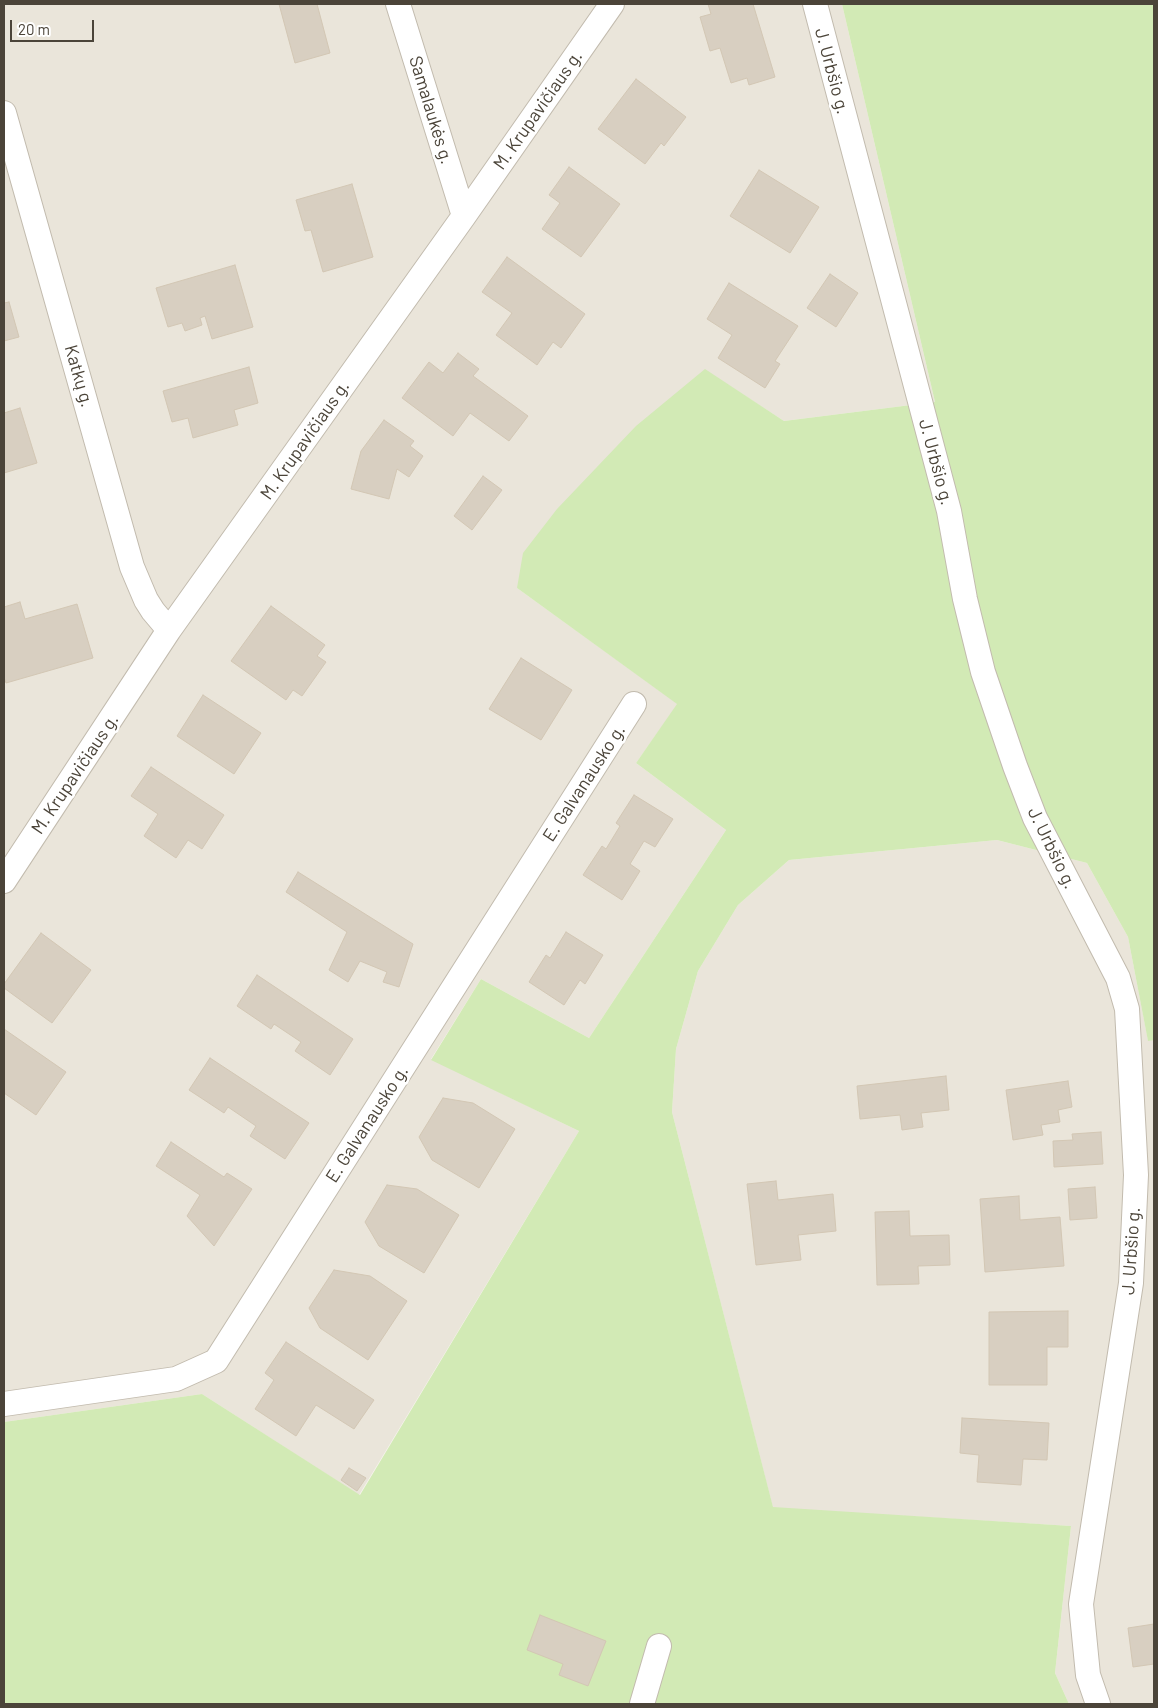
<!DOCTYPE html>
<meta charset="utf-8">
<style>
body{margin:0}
#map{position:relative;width:1158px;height:1708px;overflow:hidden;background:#f6f3ec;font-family:Barlow,sans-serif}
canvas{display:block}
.frame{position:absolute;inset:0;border:5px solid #4b4439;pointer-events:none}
.scale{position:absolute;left:10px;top:20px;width:84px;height:22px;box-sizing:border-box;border:2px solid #4b4439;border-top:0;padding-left:6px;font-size:15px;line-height:18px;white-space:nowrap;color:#4b4439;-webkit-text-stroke:4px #fff;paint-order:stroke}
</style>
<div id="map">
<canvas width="1158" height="1708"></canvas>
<div class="frame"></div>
<div class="scale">20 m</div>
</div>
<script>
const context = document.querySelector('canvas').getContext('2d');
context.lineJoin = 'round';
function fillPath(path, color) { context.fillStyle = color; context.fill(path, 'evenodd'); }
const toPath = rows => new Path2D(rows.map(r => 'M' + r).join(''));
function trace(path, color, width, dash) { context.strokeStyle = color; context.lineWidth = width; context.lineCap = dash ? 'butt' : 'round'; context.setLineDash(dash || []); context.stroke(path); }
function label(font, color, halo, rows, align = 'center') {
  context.font = font + ' Barlow,sans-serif'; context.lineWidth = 5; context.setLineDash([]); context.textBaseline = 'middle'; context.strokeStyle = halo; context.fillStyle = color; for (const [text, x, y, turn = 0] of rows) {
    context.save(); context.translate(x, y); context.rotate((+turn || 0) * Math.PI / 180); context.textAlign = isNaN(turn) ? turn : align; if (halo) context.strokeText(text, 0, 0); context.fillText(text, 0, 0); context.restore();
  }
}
fillPath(toPath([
 [4,4,842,4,935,402,784,421,705,370,517,588,678,704,636,763,726,830,589,1038,481,979,431,1059,579,1131,359,1495,202,1394,4,1422],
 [997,840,1087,863,1128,937,1148,1040,1154,1040,1154,1704,1069,1704,1055,1673,1071,1526,773,1508,672,1112,676,1049,698,971,738,905,789,860]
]), '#eae5da');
fillPath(toPath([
 [842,4,1154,4,1154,1040,1148,1041,1128,937,1087,863,997,840,789,860,738,905,698,971,676,1049,672,1112,773,1507,1071,1526,1055,1673,1069,1704,4,1704,4,1422,202,1394,360,1495,579,1131,431,1060,481,979,589,1038,726,830,636,763,677,704,517,588,523,553,557,509,636,426,705,369,784,421,935,402]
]), '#d2eab5');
const building = toPath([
 [279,4,317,4,330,53,295,63,279,4],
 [708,4,753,4,775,77,749,85,747,78,731,83,720,48,710,51,700,17,711,14,708,4],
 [636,79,686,117,664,146,661,143,645,164,598,129,636,79],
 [569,167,620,204,581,257,542,229,560,203,549,195,569,167],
 [759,170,819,207,790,253,730,216,759,170],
 [352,184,373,257,323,272,311,230,305,231,296,200,352,184],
 [507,257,585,314,561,348,553,342,537,365,496,335,512,313,482,292,507,257],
 [235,265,253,327,212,339,205,316,200,318,202,325,185,331,182,323,168,327,156,288,235,265],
 [830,274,858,293,836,327,807,308,830,274],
 [729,283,798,326,775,361,780,364,765,388,718,358,732,335,707,319,729,283],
 [9,302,19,337,4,341,4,303,9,302],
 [458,353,479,369,473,376,528,416,509,441,470,413,453,436,402,398,429,362,443,373,458,353],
 [249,367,258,403,234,410,238,425,193,438,188,418,172,422,163,391,249,367],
 [20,408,37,463,4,473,4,413,20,408],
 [384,420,414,441,410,446,423,456,409,477,397,469,389,499,351,489,361,451,384,420],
 [483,476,502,490,472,530,454,516,483,476],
 [20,602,25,619,77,604,93,658,6,683,4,677,4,607,20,602],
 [271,606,325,645,317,656,326,662,302,696,293,690,286,700,231,661,271,606],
 [521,658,572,690,541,740,489,709,521,658],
 [203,695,261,733,234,774,177,736,203,695],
 [151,767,224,815,202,849,188,840,176,858,144,836,158,814,131,796,151,767],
 [634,795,673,819,655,847,644,841,630,864,640,871,622,900,583,875,602,846,606,849,620,826,616,823,634,795],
 [298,872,413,944,399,987,383,982,387,972,360,961,348,982,329,970,347,932,286,892,298,872],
 [566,932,603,955,585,984,580,980,564,1005,529,982,546,955,550,958,566,932],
 [41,933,91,970,52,1023,4,988,4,984,41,933],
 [257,975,353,1039,330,1075,295,1051,301,1042,274,1024,271,1029,237,1006,257,975],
 [4,1029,66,1072,36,1115,4,1093,4,1029],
 [210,1058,309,1123,285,1159,250,1136,256,1126,228,1107,224,1113,189,1090,210,1058],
 [946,1076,949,1110,921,1113,923,1127,902,1130,900,1115,860,1119,857,1086,946,1076],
 [1068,1081,1072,1107,1058,1110,1060,1122,1041,1125,1043,1135,1013,1140,1006,1090,1068,1081],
 [443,1098,473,1103,515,1129,479,1188,432,1160,419,1137,443,1098],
 [1101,1132,1103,1164,1054,1167,1053,1141,1073,1140,1072,1134,1101,1132],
 [171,1142,224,1177,227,1173,252,1189,214,1246,187,1216,200,1195,156,1166,171,1142],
 [776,1181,778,1200,833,1194,836,1231,798,1235,801,1260,756,1265,747,1184,776,1181],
 [387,1185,417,1189,459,1215,424,1273,379,1246,365,1222,387,1185],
 [1095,1187,1097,1218,1070,1220,1068,1189,1095,1187],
 [1019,1196,1020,1220,1060,1217,1064,1266,985,1272,980,1199,1019,1196],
 [909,1211,910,1236,949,1235,950,1265,918,1266,919,1284,877,1285,875,1212,909,1211],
 [334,1270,370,1276,407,1301,368,1360,320,1328,309,1308,334,1270],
 [1068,1311,1068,1347,1047,1347,1047,1385,989,1385,989,1312,1068,1311],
 [286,1342,374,1400,354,1429,316,1405,296,1436,255,1409,274,1380,265,1373,286,1342],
 [962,1418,1049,1423,1047,1460,1023,1459,1021,1485,977,1482,979,1455,960,1453,962,1418],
 [349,1468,366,1478,357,1491,341,1480,349,1468],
 [540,1615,606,1641,588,1686,559,1675,563,1664,527,1650,540,1615],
 [1154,1624,1154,1664,1133,1667,1128,1628,1154,1624]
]);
fillPath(building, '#d8cfc1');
trace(building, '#d3c7b4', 1);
const minor = toPath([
 [398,4,464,216],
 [815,4,949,511,965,599,983,672,1015,766,1035,818,1118,978,1127,1009,1136,1175,1131,1283,1081,1604,1088,1675,1098,1704],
 [4,113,132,567,146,600,153,611,169,630],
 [4,881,169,630,464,216,612,4],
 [4,1404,176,1379,216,1361,634,704],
 [642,1704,659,1646]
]);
trace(minor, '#c2bbae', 26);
trace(minor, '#fff', 24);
label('18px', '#4b4439', '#fff', [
 ["J. Urbšio g.",832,71,75],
 ["Samalaukės g.",431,110,73],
 ["M. Krupavičiaus g.",538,110,-55],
 ["Katkų g.",79,376,74],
 ["M. Krupavičiaus g.",305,440,-55],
 ["J. Urbšio g.",936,462,75],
 ["M. Krupavičiaus g.",75,774,-56],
 ["E. Galvanausko g.",584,783,-57],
 ["J. Urbšio g.",1052,848,64],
 ["E. Galvanausko g.",367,1124,-57],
 ["J. Urbšio g.",1131,1251,-86]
]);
</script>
